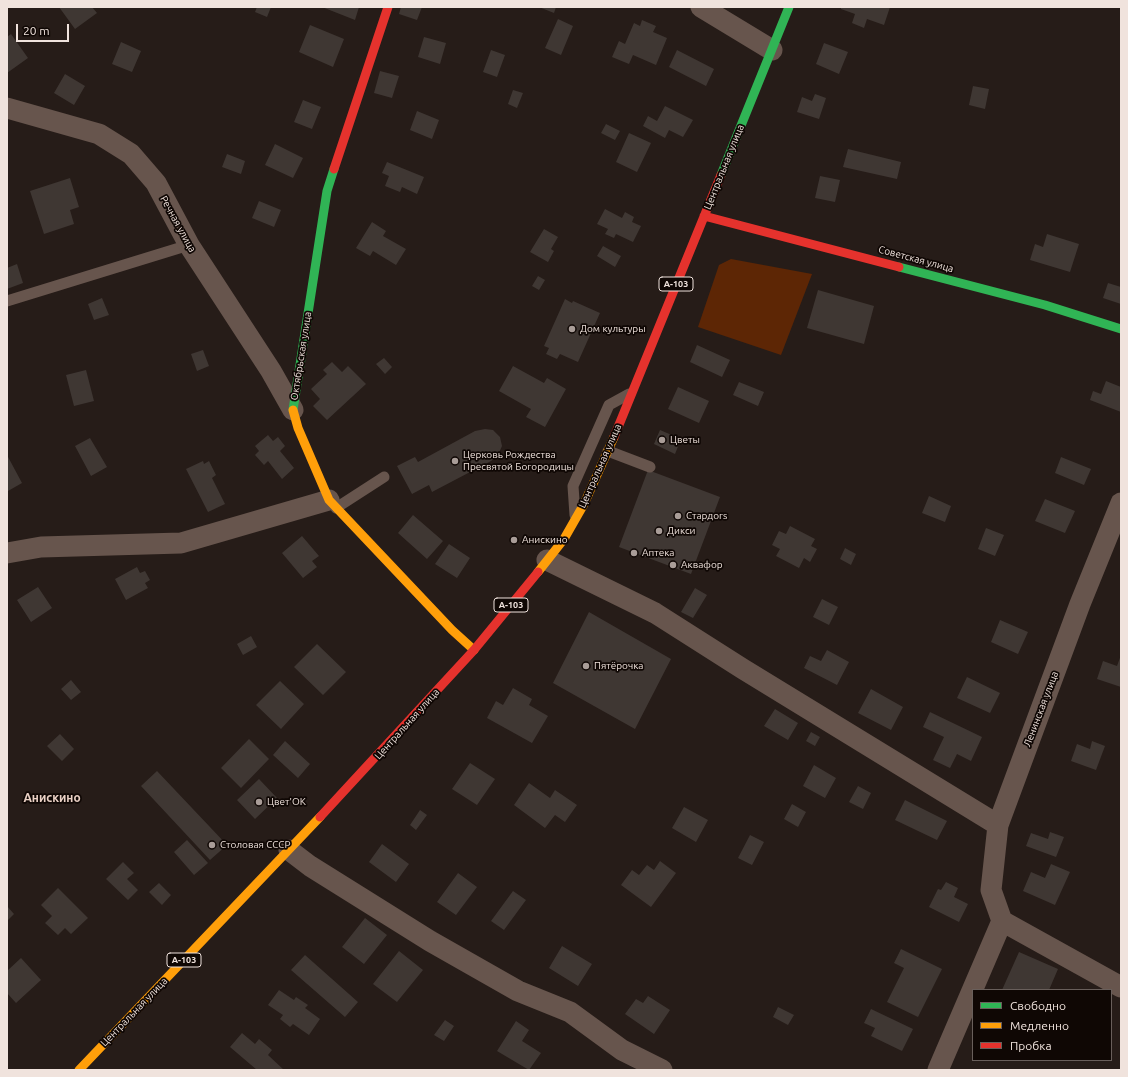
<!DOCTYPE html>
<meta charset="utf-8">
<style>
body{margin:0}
#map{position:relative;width:1128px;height:1077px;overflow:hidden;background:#261c18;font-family:Ubuntu,sans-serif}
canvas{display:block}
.frame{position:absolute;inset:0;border:8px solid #f0e3dd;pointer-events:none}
.legend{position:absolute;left:972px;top:989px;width:140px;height:72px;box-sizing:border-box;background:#0f0704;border:1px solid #695f5b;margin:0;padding:5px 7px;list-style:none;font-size:12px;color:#f0e3dd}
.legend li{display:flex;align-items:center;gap:8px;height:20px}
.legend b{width:20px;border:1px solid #695f5b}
.scale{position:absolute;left:16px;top:24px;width:53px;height:18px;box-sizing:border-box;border:2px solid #f0e3dd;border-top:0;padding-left:5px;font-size:12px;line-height:14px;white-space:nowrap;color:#f0e3dd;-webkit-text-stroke:3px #0f0704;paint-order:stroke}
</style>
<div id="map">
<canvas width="1128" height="1077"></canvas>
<div class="frame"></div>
<ul class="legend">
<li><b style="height:5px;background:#30b455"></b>Свободно</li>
<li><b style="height:5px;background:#ff9f0a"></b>Медленно</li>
<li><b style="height:5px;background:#e5322d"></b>Пробка</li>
</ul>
<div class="scale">20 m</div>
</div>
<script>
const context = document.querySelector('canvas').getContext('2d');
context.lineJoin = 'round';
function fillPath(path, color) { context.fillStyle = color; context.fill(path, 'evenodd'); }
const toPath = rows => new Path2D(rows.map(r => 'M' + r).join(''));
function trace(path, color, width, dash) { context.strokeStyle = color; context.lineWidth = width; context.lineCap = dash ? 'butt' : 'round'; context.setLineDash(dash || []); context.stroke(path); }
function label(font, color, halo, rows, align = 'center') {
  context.font = font + ' Ubuntu,sans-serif'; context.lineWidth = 3.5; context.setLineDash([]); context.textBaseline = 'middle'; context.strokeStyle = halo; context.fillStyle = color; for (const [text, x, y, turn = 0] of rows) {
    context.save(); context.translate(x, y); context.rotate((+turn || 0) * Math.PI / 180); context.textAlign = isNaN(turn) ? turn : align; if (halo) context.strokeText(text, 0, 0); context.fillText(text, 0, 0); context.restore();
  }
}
fillPath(toPath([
 [731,259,812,274,781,355,698,327,719,265]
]), '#5d2605');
fillPath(toPath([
 [59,7,92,7,97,13,75,29],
 [257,7,271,7,267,17,255,12],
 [322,7,359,7,355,20],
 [401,7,422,7,417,20,399,14],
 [539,7,556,7,554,13],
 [841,7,890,7,884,25,867,19,864,28,852,23,855,14,841,9],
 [558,19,573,26,561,55,545,48],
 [642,20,656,26,653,32,667,38,656,65,633,55,629,64,612,57,619,41,625,44,634,23,640,26],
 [310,25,344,39,333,67,299,52],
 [11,34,28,58,7,73,7,37],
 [424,37,446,43,440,64,418,57],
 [121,42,141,51,132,72,112,64],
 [824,43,848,52,839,74,816,64],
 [491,50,505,55,497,77,483,72],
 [677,50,714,69,706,86,669,67],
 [380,71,399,76,392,98,374,93],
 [65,74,85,86,74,105,54,93],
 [973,86,989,89,985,109,969,105],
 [513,90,523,93,517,108,508,104],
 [815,94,826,98,819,119,797,112,802,97,812,101],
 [303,100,321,107,312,129,294,122],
 [665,106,693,120,683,137,669,130,665,138,643,126,648,116,657,121],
 [417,111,439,120,432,139,410,130],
 [606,124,620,131,615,140,601,133],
 [629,133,651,143,637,172,616,162],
 [275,144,303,158,293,178,265,165],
 [848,149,901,162,897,179,843,167],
 [227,154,245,161,241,174,222,167],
 [387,162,424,177,417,194,402,187,400,192,385,186,389,176,382,173],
 [820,176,840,180,835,202,815,198],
 [70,178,79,207,70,210,74,224,44,234,30,191],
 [259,201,281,210,274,227,252,218],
 [605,209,622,218,625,212,634,217,632,222,641,226,633,242,616,234,614,238,605,234,608,229,597,224],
 [372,222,386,231,383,236,406,249,396,265,373,251,370,256,356,248],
 [544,229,558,237,551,249,554,251,548,262,530,252],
 [1047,234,1079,244,1070,272,1030,260,1035,244,1043,247],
 [603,246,621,256,615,267,597,256],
 [17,264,23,283,7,289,7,268],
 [538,276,545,280,539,290,532,286],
 [1108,283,1121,287,1121,304,1103,298],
 [818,290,874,306,864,344,807,328],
 [102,298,109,315,94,320,88,304],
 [565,299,572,303,573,301,600,313,578,362,560,354,557,359,546,354,549,348,544,346],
 [697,345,730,360,722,377,690,362],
 [203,350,209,366,197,371,191,354],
 [384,358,392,367,385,374,376,364],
 [332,362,342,372,348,366,366,384,327,420,313,406,320,399,311,389,327,374,323,370],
 [513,366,544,383,547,378,566,389,545,427,526,417,531,409,499,391],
 [86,370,94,401,74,406,66,375],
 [1106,381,1121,387,1121,412,1090,400,1093,391,1101,394],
 [739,382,764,392,758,406,733,395],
 [678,387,709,401,699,423,668,409],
 [485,429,493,430,500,437,502,446,498,455,491,461,432,492,429,485,412,494,397,466,415,457,418,462,475,431],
 [660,430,681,439,675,454,654,444],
 [268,435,273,441,278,437,285,446,280,451,294,468,282,479,268,461,264,465,255,455,259,451,255,446],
 [90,438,107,467,91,476,75,446],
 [7,455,22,483,8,491,7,489],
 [1061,457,1091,469,1084,485,1055,473],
 [203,461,204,464,209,461,216,475,212,478,225,504,208,512,186,469],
 [648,470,720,497,691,574,619,547],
 [929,496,951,506,945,522,922,513],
 [1045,499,1075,511,1065,533,1035,521],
 [413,515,443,541,427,559,398,533],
 [790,526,815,539,811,546,817,549,810,562,804,558,799,568,776,556,780,549,772,545,779,531,786,534],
 [986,528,1004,535,995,556,978,549],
 [302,536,319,556,312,561,317,567,303,578,282,553],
 [449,544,470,558,457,578,435,564],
 [845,548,856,554,851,565,840,559],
 [137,567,140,573,145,571,150,580,145,583,148,588,126,600,115,579],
 [38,587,52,608,31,622,17,600],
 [695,588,707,595,693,618,681,612],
 [822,599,838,607,829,625,813,617],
 [589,612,671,659,635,729,553,683],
 [1000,620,1028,632,1018,654,991,642],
 [251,636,257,647,243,655,237,644],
 [317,644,346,672,323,695,294,667],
 [827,650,849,662,837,685,804,668,810,656,821,661],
 [1121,655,1121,687,1097,679,1103,661,1117,666],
 [967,677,1000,693,990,713,957,698],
 [71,680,81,692,71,700,61,689],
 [280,681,304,704,281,729,256,705],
 [513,688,532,699,529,705,548,716,532,743,487,718,496,701,503,705],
 [871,689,903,707,891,730,858,713],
 [775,709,798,723,788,740,764,726],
 [930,712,982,737,971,761,957,754,950,768,933,760,944,737,923,727],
 [811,732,820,737,815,746,806,741],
 [60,734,74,749,62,761,47,746],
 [249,739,269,759,241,788,221,768],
 [285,741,310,764,298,778,273,755],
 [1092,741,1105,746,1096,770,1071,761,1077,744,1090,749],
 [470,763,495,779,477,805,452,789],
 [814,765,836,778,825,798,803,786],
 [157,771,227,845,210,860,141,786],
 [259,779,277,798,255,819,237,800],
 [529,783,550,798,555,790,577,805,565,822,555,815,545,828,514,805],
 [858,786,871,793,863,809,849,802],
 [905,800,947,821,937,840,895,820],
 [792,804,806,812,798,827,784,819],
 [684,807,708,820,696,842,672,828],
 [420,810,427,815,416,830,410,825],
 [1050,832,1064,837,1056,857,1026,846,1031,833,1048,839],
 [750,835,764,842,752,865,738,858],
 [187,840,208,863,194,875,174,852],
 [382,844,409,864,396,882,369,862],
 [660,861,676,873,651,907,621,885,632,870,639,875,647,865,654,870],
 [123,862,134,873,127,879,138,890,128,900,106,879],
 [1051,864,1070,872,1055,905,1023,891,1031,872,1045,878],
 [458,873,477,887,456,915,437,902],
 [946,882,958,888,954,897,968,904,959,922,929,907,938,889,941,890],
 [159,883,171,895,162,905,149,892],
 [58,888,88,918,71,934,65,928,58,935,45,923,52,916,41,905],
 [513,891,526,900,504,930,491,921],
 [7,906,14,914,7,921],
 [365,918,387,935,364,964,342,947],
 [562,946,592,964,578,986,549,968],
 [901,949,942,969,918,1017,887,1002,904,968,894,963],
 [399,951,423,970,397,1002,373,984],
 [1019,952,1058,969,1049,990,1002,990],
 [305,955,358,1002,345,1017,291,970],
 [21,958,41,980,16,1003,7,993,7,971],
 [279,990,294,1000,296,997,308,1005,305,1008,320,1019,309,1035,293,1024,290,1027,280,1019,283,1015,268,1005],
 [648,996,670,1010,654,1034,625,1014,636,999,643,1003],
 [778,1007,794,1015,788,1025,773,1017],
 [871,1009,913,1029,902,1051,871,1036,875,1028,864,1023],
 [445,1020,454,1026,444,1041,434,1035],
 [516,1021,529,1030,522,1041,541,1053,529,1070,497,1051],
 [242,1033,255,1044,259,1039,272,1050,268,1055,284,1070,257,1070,230,1047]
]), '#3f3733');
trace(toPath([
 [7,301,189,245],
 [608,451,650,467],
 [336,508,384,477],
 [575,515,573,486,609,405,629,394]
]), '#67554d', 11);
trace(toPath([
 [701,7,772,50],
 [7,108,99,134,131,154,156,183,189,245,271,371,293,410],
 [7,553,41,547,181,543,329,500],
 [547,560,655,613,743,669,998,825],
 [289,850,310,866,430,941,518,991,570,1012,622,1050,662,1070],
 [1002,921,1121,987],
 [938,1070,1002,921,991,890,998,825,1080,604,1121,503]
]), '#67554d', 21);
trace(toPath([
 [721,175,789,7],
 [899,267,1045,305,1121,329],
 [293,410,327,191,334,169]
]), '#30b455', 9);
trace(toPath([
 [293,410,298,428,329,500,452,630,474,650],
 [538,572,564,539,584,504,614,437],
 [79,1070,320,817]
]), '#ff9f0a', 9);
trace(toPath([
 [334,169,388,7],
 [704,216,899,267],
 [614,437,721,175],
 [320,817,474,650,538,572]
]), '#e5322d', 9);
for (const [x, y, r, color] of [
 [572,329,4,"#a99d98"],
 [662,440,4,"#a99d98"],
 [455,461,4,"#a99d98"],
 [678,516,4,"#a99d98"],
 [659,531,4,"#a99d98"],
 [514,540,4,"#a99d98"],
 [634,553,4,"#a99d98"],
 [673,565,4,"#a99d98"],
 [586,666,4,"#a99d98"],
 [259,802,4,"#a99d98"],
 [212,845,4,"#a99d98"]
]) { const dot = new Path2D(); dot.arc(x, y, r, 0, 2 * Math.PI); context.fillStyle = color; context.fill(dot); trace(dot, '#0f0704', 1.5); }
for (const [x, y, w] of [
 [676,284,34],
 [511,605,34],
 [184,960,34]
]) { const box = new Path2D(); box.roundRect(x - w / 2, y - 7, w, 14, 3); context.fillStyle = '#0f0704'; context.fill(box); trace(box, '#f0e3dd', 1); }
label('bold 9px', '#f0e3dd', null, [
 ["А-103",676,284],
 ["А-103",511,605],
 ["А-103",184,960]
]);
label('10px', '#f0e3dd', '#0f0704', [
 ["Центральная улица",724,167,-68],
 ["Речная улица",178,224,61],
 ["Советская улица",916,259,15],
 ["Октябрьская улица",301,356,-81],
 ["Центральная улица",600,466,-66],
 ["Ленинская улица",1041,709,-69],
 ["Центральная улица",407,724,-48],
 ["Центральная улица",134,1012,-46]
]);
label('10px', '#f0e3dd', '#0f0704', [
 ["Дом культуры",580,329],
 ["Цветы",670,440],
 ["Церковь Рождества",463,455],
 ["Пресвятой Богородицы",463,467],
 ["Стардогs",686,516],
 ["Дикси",667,531],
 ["Анискино",522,540],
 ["Аптека",642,553],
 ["Аквафор",681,565],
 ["Пятёрочка",594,666],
 ["Цвет'OK",267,802],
 ["Столовая СССР",220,845]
], 'left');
label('bold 12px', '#ead1c5', '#0f0704', [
 ["Анискино",52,798]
]);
</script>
